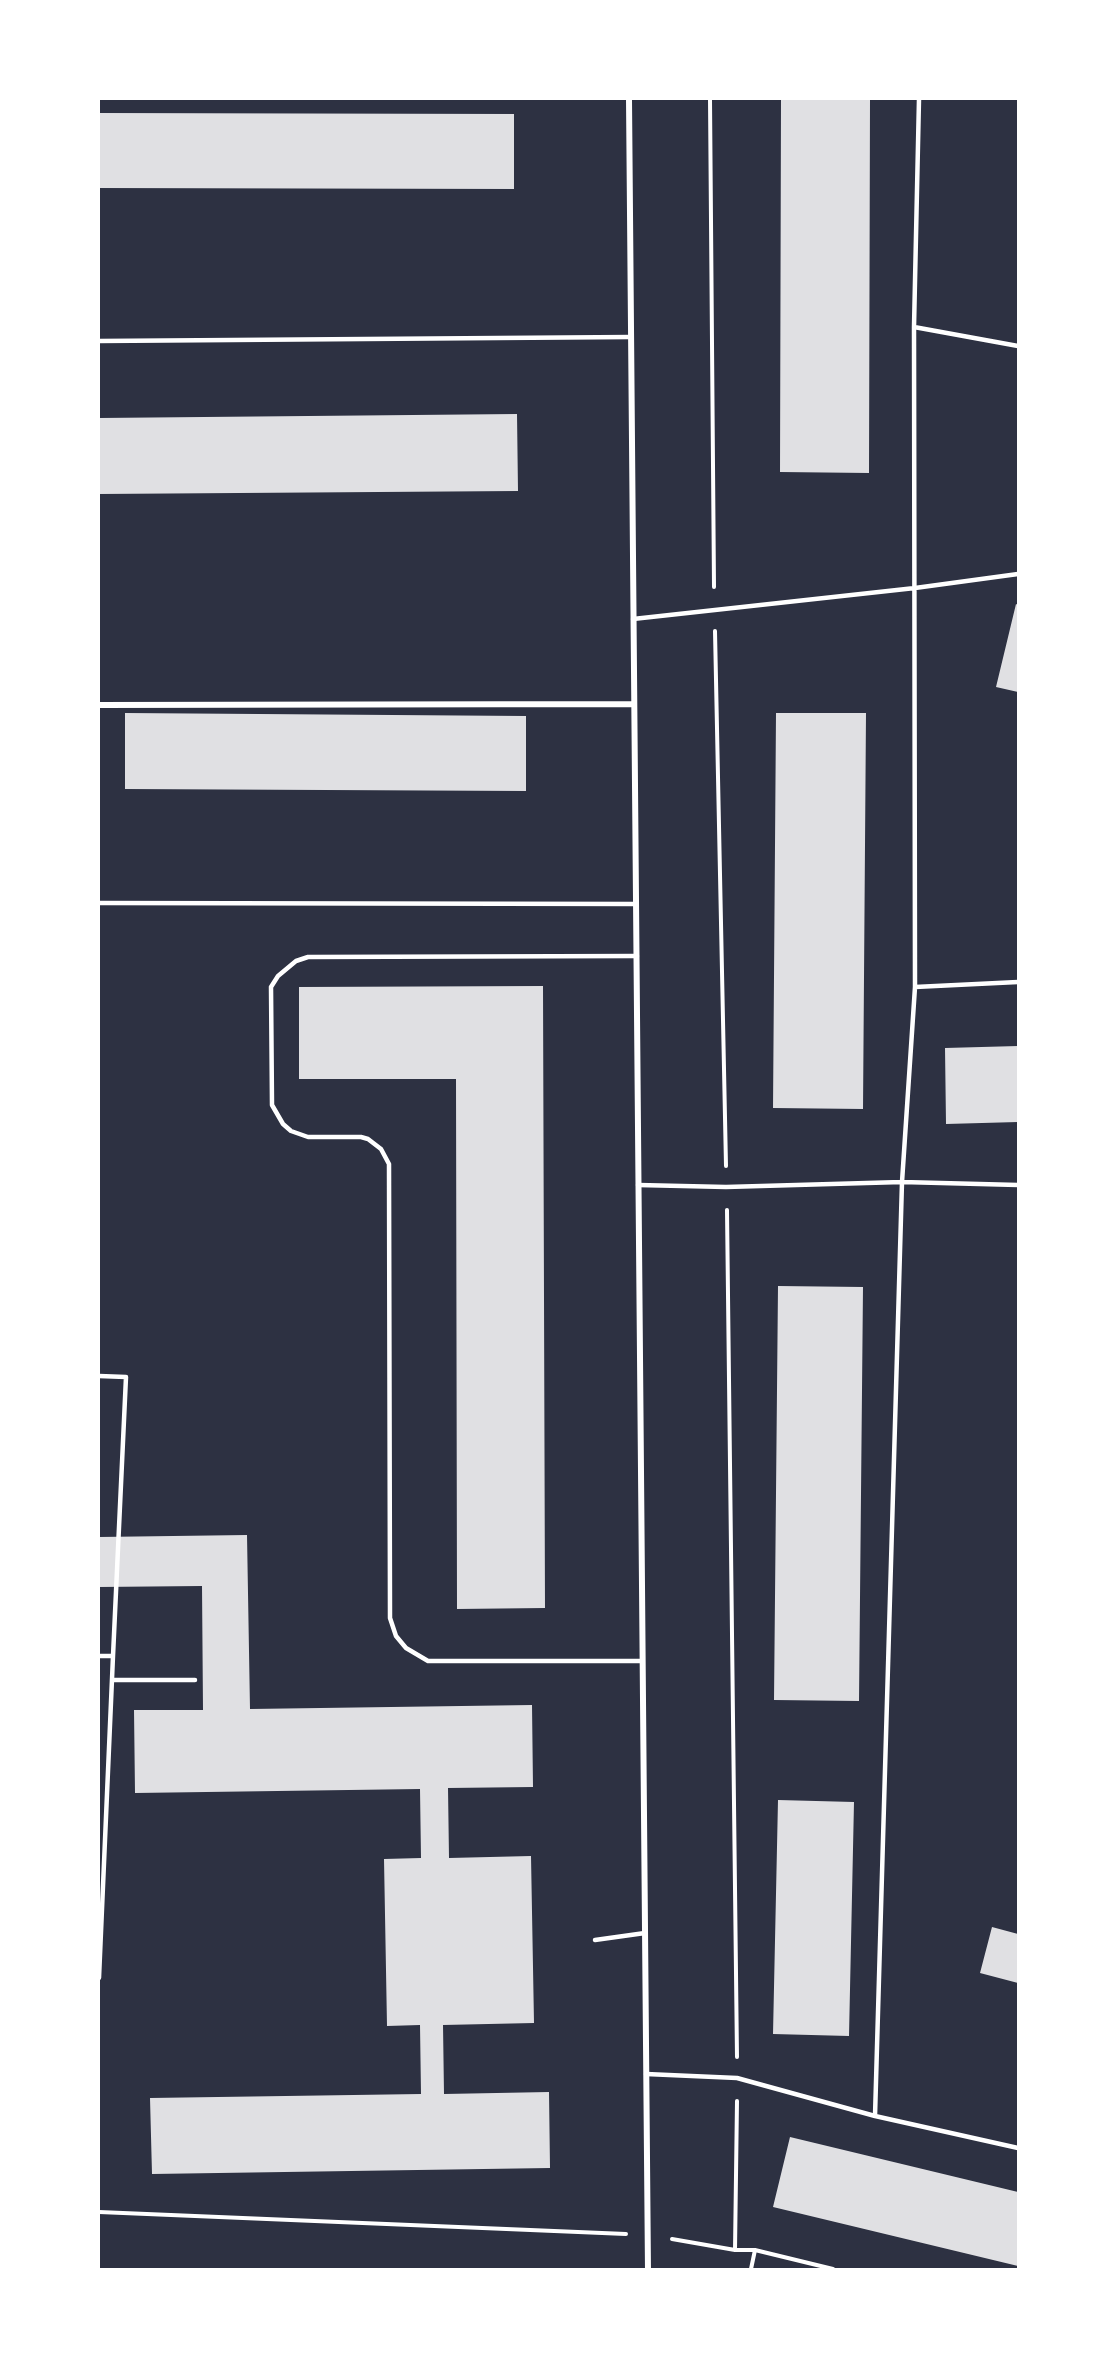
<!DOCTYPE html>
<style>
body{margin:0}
#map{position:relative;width:1117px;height:2368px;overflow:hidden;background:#2d3142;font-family:Spectral,serif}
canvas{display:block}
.frame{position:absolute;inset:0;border:100px solid #fff;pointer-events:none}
</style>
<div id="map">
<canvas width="1117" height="2368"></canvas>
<div class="frame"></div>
</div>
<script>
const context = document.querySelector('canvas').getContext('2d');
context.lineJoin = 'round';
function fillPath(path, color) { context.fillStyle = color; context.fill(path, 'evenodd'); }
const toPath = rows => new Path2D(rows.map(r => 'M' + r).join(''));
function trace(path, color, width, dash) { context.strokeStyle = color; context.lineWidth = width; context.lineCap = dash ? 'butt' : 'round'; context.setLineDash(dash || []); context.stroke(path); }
fillPath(toPath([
 [781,99,870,99,869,473,780,472],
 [99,113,514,114,514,189,99,188],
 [517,414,518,491,99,494,99,418],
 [1016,604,1018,605,1018,692,996,687],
 [125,713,526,716,526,791,125,789],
 [776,713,866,713,863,1109,773,1108],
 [543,986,545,1608,457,1609,456,1079,299,1079,299,987],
 [1018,1046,1018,1122,946,1124,945,1048],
 [778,1286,863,1287,859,1701,774,1700],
 [247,1535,250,1709,532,1705,533,1787,448,1788,449,1858,531,1856,534,2023,443,2025,444,2094,549,2092,550,2168,152,2174,150,2098,421,2094,420,2025,387,2026,384,1859,421,1858,420,1789,135,1793,134,1710,203,1710,202,1586,99,1587,99,1537],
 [778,1800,854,1802,849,2036,773,2034],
 [992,1927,1018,1934,1018,1983,980,1973],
 [790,2137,1018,2192,1018,2266,773,2207]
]), '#e0e0e3');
trace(toPath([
 [710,99,714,587],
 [715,631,726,1166],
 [727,1210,737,2057],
 [99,2212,626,2234],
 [672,2239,735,2250,755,2250,833,2269],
 [735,2250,737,2101],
 [751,2269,755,2250]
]), '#fff', 4);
trace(toPath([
 [914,327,1018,346],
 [99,341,631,337],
 [633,619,915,588,1018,574],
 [99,903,636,904],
 [637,956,308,957,296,961,278,976,271,987,272,1105,283,1124,291,1131,308,1137,361,1137,368,1139,381,1149,389,1164,390,1618,396,1636,406,1648,428,1661,642,1661],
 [915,987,1018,982],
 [638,1185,726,1187,902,1182,1018,1185],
 [99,1376,126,1377,113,1656,99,1656],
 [113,1680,195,1680],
 [595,1940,645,1933],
 [99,1978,113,1656],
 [646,2074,737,2078,875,2116,1018,2148],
 [875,2116,902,1182,915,987,914,327,919,99]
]), '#fff', 4.5);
trace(toPath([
 [629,99,648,2269],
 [99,705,634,704]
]), '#fff', 6);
</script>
